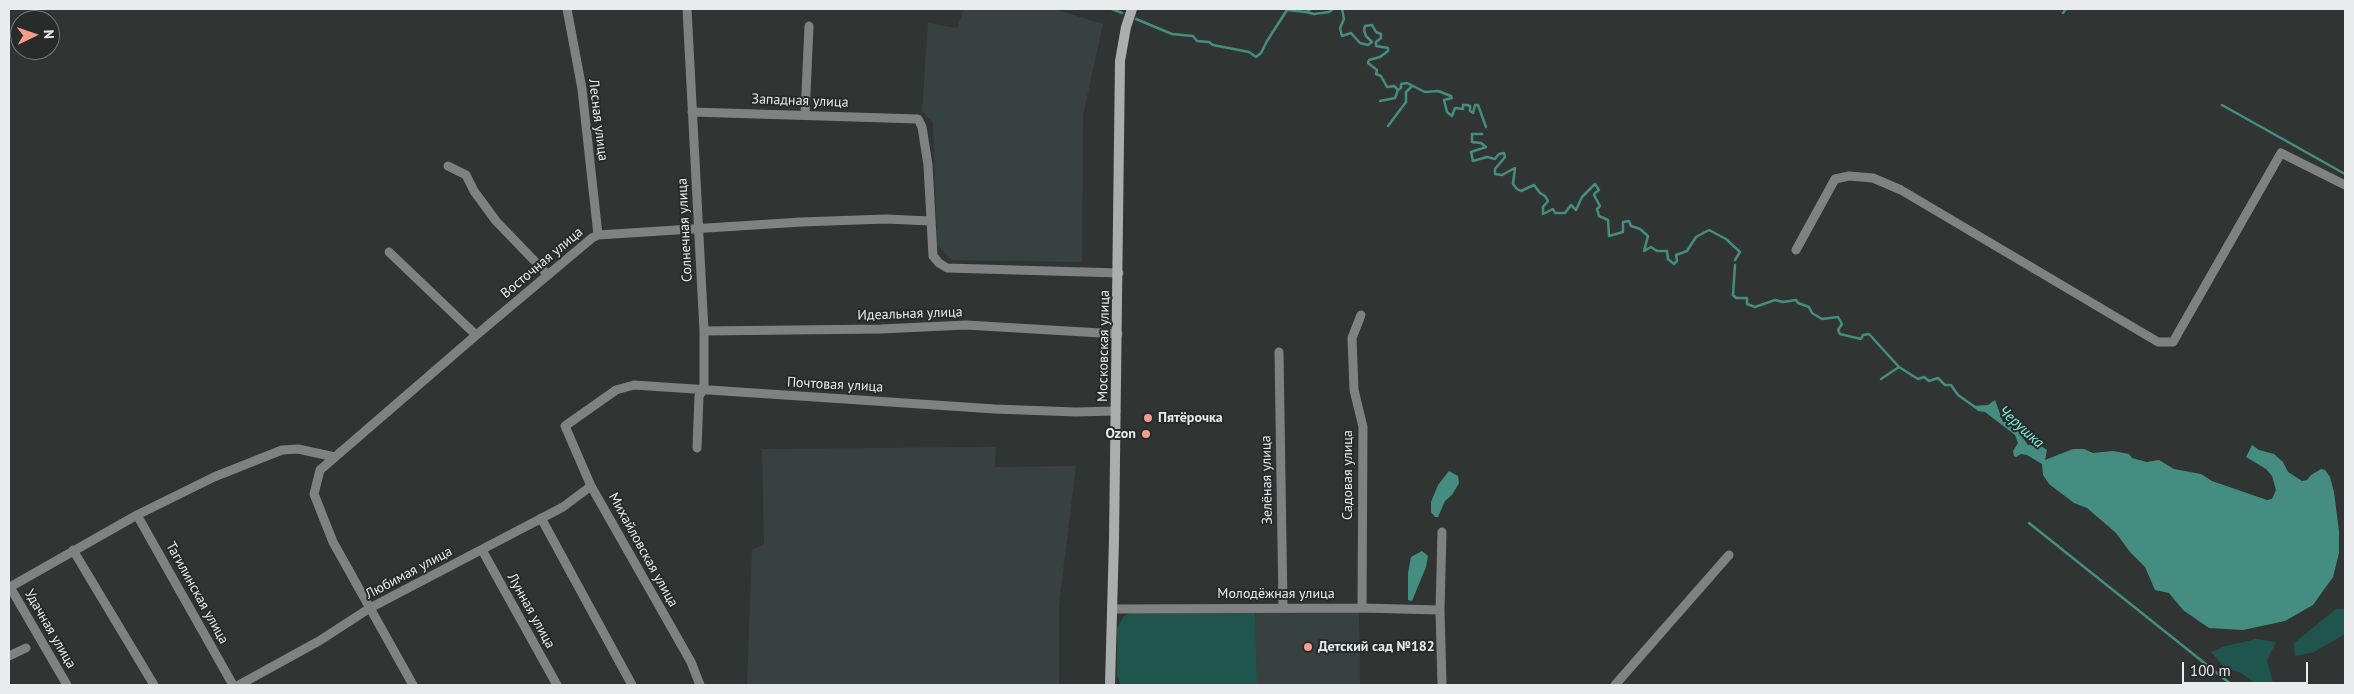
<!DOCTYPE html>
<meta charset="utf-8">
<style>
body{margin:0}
#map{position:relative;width:2354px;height:694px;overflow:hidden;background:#303534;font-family:"PT Sans",sans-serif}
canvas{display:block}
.frame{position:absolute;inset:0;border:10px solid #e9ecec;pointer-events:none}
.north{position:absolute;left:10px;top:10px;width:50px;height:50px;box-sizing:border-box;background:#272b2a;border:1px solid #757878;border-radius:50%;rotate:87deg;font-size:14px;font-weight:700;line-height:20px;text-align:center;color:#e9ecec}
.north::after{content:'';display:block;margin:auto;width:18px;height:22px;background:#f49d8b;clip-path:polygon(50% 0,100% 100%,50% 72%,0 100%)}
.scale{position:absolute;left:2182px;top:662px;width:126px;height:22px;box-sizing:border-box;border:2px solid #e9ecec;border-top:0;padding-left:6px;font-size:15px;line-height:18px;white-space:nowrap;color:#e9ecec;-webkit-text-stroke:4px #272b2a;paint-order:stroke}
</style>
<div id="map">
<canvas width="2354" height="694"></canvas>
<div class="frame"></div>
<div class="north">N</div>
<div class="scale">100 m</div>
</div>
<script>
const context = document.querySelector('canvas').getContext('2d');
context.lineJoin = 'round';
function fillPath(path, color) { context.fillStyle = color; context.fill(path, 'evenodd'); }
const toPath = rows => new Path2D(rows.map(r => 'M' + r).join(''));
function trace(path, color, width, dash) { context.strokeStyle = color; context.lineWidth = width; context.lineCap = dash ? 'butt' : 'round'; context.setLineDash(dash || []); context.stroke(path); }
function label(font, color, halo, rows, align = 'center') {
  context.font = font + ' "PT Sans",sans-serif'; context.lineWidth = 4; context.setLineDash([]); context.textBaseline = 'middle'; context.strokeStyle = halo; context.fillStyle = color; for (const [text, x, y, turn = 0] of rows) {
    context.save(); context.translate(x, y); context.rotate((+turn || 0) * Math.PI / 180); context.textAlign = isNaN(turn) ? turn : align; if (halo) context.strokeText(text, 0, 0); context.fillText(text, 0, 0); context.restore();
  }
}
fillPath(toPath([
 [964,9,1054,9,1103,24,1083,115,1082,262,952,260,937,245,933,122,922,112,928,23,957,28],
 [996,447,995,467,1076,466,1059,605,1059,685,747,685,752,550,764,544,762,449],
 [1255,611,1359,612,1360,685,1257,685]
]), '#374240');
fillPath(toPath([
 [2336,609,2345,609,2345,634,2314,652,2295,656,2294,643],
 [1255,611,1257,685,1121,685,1117,675,1117,628,1124,616,1133,612],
 [2256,639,2276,642,2267,660,2273,683,2270,685,2258,685,2241,673,2223,666,2211,652,2226,646]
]), '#1f554d');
fillPath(toPath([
 [1995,400,2003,422,2010,422,2012,416,2017,420,2015,427,2028,445,2041,446,2047,450,2045,460,2073,449,2084,449,2093,453,2113,451,2129,454,2132,458,2147,462,2159,460,2174,469,2201,474,2212,481,2267,500,2272,499,2276,490,2272,476,2266,469,2246,457,2252,445,2259,450,2274,454,2283,462,2288,472,2302,481,2307,480,2311,475,2321,469,2325,470,2330,477,2334,492,2339,531,2339,553,2333,577,2313,605,2285,621,2243,630,2209,628,2183,610,2169,593,2155,590,2145,567,2130,552,2116,533,2087,508,2074,503,2049,484,2043,475,2042,464,2027,455,2021,454,2016,457,2014,456,2013,451,2018,443,2015,435,1985,412,1978,411,1972,406,1988,405],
 [1449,471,1458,476,1459,483,1452,495,1445,501,1438,517,1435,517,1431,512,1431,502,1438,485],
 [1422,551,1428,556,1426,567,1412,601,1408,600,1408,573,1411,557]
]), '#458c81');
trace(toPath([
 [1112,9,1122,13],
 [1311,9,1306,12,1314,14,1329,12,1333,9],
 [1342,9,1344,19,1340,28,1342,36,1351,33,1360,43,1368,45,1372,42,1366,36,1364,30,1365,26,1372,25,1376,32,1381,34,1381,38,1376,42,1376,46,1388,48,1388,51,1380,57,1369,60,1368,63,1377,70,1376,74,1381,76,1387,87,1394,86,1398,90,1401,88,1401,84,1407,83,1425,92,1438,91,1451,96,1452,98,1444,100,1447,112,1452,116,1455,108,1463,109,1463,105,1467,105,1470,106,1470,111,1473,113,1475,105,1478,105,1486,127],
 [2063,13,2066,9],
 [1136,19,1172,34,1193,36,1197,41,1209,42,1213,45,1249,52,1256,57,1261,53,1267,41,1287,10,1306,12],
 [1380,101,1395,98,1398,90],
 [2222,105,2345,174],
 [1388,126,1406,102,1406,92,1412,86],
 [1482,134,1472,134,1472,142,1481,143,1486,147,1471,152,1473,161,1487,157,1495,159,1499,154,1504,153,1505,157,1495,169,1495,174,1502,175,1515,168,1513,184,1517,189,1521,191,1534,185,1540,193,1545,196,1548,201,1543,207,1543,214,1553,209,1555,213,1565,213,1571,205,1576,210,1582,197,1595,184,1599,190,1595,193,1594,195,1600,206,1597,209,1599,216,1608,220,1609,236,1623,232,1623,222,1629,221,1631,226,1640,229,1648,236,1644,251,1651,247,1657,251,1667,251,1668,259,1674,264,1677,261,1676,255,1687,251,1696,237,1709,230,1726,239,1740,252,1735,260],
 [1735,265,1733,295,1736,298,1747,298,1747,304,1755,307,1775,300,1783,302,1796,300,1798,303,1809,307,1812,313,1822,319,1838,317,1842,324,1838,330,1840,334,1861,339,1863,335,1869,334,1899,367,1918,379,1924,377,1929,381,1938,378,1945,385,1951,385,1958,395,1975,407],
 [1881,379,1899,367],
 [2029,523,2232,685]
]), '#458c81', 2.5);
trace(toPath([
 [567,9,582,89,598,235],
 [687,9,704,331,704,389,699,396,697,448],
 [692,112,918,119,922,127,928,165,933,256,939,263,947,268,1119,273],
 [805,115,809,26],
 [448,166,466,175,474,191,496,221,548,275],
 [1796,250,1835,179,1849,176,1873,178,1901,190,2158,342,2173,342,2281,153,2345,185],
 [389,252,476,335],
 [1361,315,1352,338,1354,390,1363,427,1362,608],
 [704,331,881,329,966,325,1118,334],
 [1279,352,1283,607],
 [137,515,233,685],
 [541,518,632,685],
 [73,550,154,685],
 [482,550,557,685],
 [1112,609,1362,608,1440,610],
 [9,656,26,648],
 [67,685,10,587,137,515,214,477,282,450,298,449,335,457],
 [239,685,319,641,370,608,563,507,591,486],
 [413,685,333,542,314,494,320,470,474,337,592,238,598,235,801,222,886,219,930,221],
 [700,685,691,662,591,486,565,426,616,390,634,385,995,409,1076,412,1116,411],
 [1442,685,1440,610,1442,532],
 [1615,685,1729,555]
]), '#808281', 9);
trace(toPath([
 [1110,685,1114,539,1120,61,1126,27,1132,9]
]), '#aaaead', 10);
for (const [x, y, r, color] of [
 [1148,418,5,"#f49d8b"],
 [1146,434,5,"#f49d8b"],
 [1308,647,5,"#f49d8b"]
]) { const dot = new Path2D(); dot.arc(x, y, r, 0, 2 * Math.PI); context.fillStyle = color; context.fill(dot); trace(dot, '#272b2a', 2); }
label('14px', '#e9ecec', '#272b2a', [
 ["Западная улица",800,101,2],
 ["Лесная улица",598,120,83],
 ["Солнечная улица",685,230,-93],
 ["Восточная улица",542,263,-40],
 ["Идеальная улица",910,314,-2],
 ["Московская улица",1104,346,-89],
 ["Почтовая улица",835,385,3],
 ["Садовая улица",1348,475,-90],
 ["Зелёная улица",1267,480,-91],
 ["Михайловская улица",643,550,61],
 ["Любимая улица",409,573,-28],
 ["Тагилинская улица",197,593,61],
 ["Молодёжная улица",1276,594],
 ["Лунная улица",531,611,61],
 ["Удачная улица",50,629,60]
]);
label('bold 14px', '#e9ecec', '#272b2a', [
 ["Пятёрочка",1158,418],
 ["Ozon",1136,434,"right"],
 ["Детский сад №182",1318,647]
], 'left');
label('italic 15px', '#81eddc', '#272b2a', [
 ["Черушка",2021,427,42]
]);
</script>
